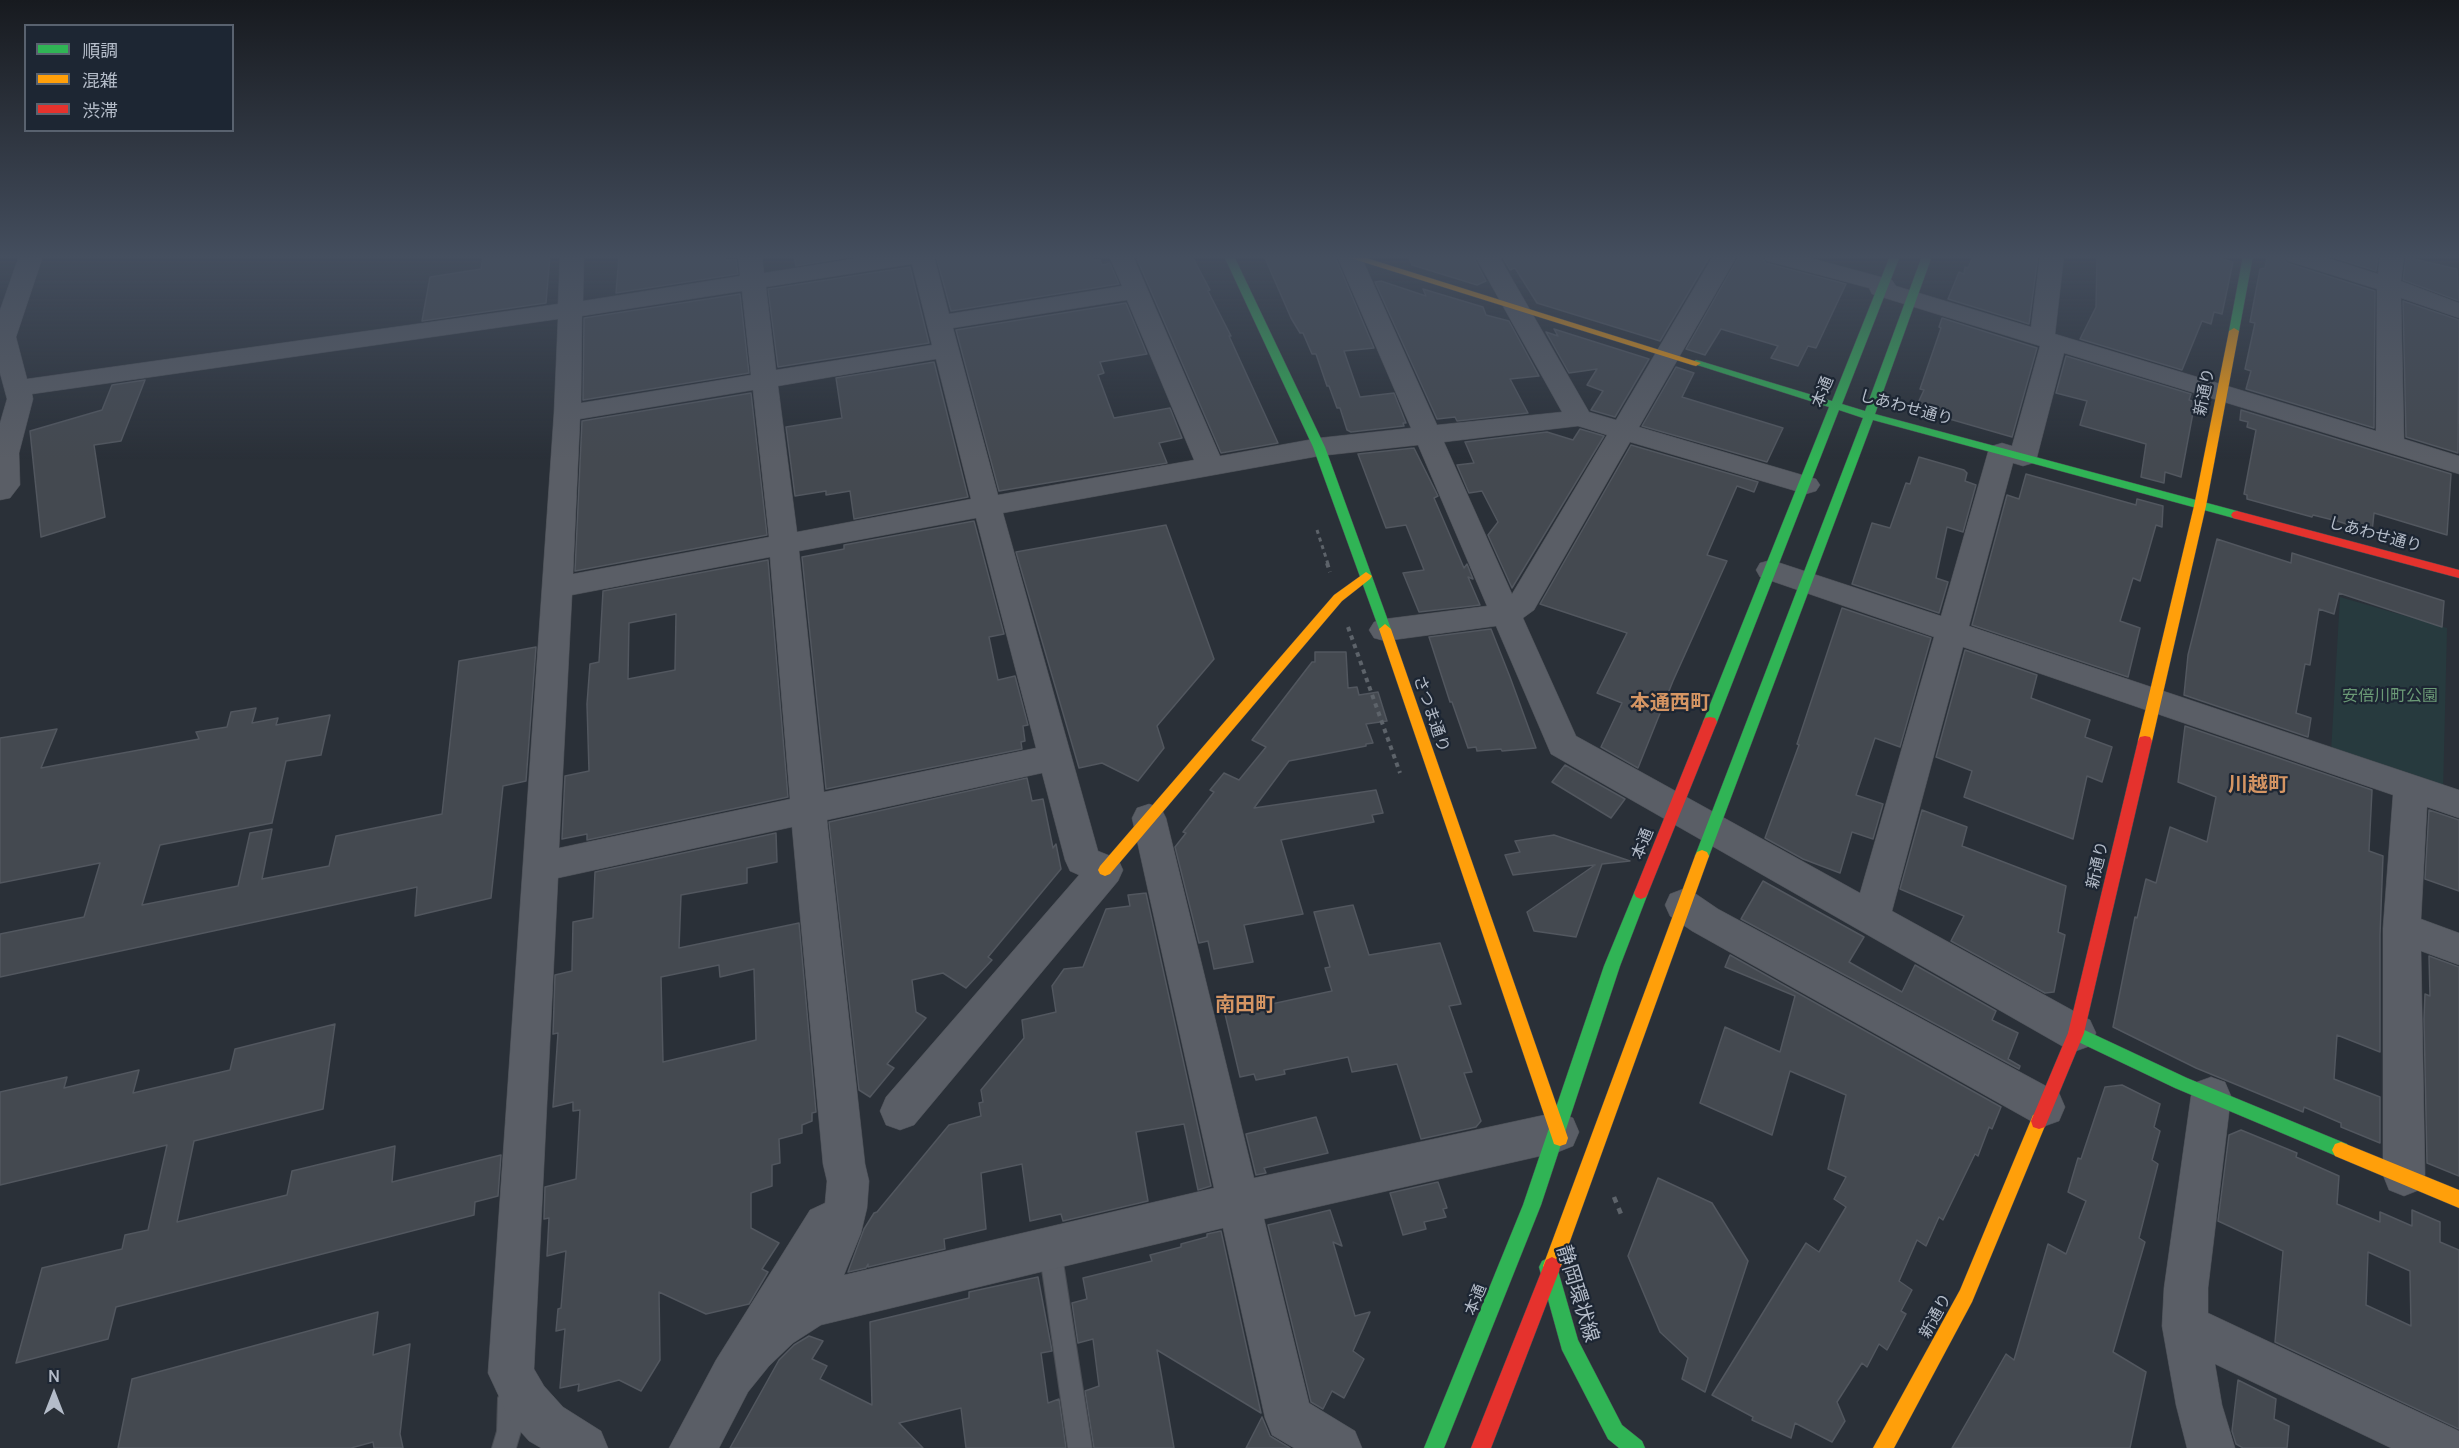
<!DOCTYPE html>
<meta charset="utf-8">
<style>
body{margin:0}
#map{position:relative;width:2459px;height:1448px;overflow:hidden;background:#2a3038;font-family:Manrope,"Noto Sans JP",sans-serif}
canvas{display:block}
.legend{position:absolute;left:24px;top:24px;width:210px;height:108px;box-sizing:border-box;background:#1d2633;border:2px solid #59626f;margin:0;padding:8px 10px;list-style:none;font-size:18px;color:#b4bcc9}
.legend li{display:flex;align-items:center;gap:12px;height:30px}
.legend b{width:30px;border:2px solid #59626f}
.north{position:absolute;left:24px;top:1364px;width:60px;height:60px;-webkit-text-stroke:4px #1d2633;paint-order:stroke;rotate:0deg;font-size:16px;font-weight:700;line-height:24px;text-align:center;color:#b4bcc9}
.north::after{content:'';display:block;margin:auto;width:21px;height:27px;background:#b4bcc9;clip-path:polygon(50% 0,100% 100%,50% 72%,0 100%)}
</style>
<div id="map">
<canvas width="2459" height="1448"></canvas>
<ul class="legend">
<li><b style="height:8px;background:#30b455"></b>順調</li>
<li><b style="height:8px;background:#ff9f0a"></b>混雑</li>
<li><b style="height:8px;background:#e5322d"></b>渋滞</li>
</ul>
<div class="north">N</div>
</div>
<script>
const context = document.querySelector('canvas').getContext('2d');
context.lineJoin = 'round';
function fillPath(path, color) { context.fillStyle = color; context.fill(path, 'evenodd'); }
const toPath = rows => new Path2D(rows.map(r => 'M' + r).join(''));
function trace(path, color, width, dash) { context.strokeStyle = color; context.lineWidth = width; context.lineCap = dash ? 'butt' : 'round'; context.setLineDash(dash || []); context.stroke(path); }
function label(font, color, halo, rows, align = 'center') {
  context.font = font + ' Manrope,"Noto Sans JP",sans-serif'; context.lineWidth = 4.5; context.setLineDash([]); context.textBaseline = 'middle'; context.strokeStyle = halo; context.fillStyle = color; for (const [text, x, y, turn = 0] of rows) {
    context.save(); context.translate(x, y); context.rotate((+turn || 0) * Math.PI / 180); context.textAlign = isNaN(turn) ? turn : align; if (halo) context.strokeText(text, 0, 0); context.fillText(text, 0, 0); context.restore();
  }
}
fillPath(toPath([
 [2340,597,2447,628,2443,791,2331,752]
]), '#273a3e');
const building = toPath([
 [483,256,550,256,546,303,422,321,430,277,481,269,483,256],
 [619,256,725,256,726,260,736,259,738,274,616,293,619,256],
 [794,256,855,256,796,266,794,256],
 [936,256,1092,256,1093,260,1100,259,1102,265,1110,263,1119,284,951,311,936,256],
 [1152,256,1192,256,1210,290,1208,291,1231,336,1229,336,1278,443,1221,453,1137,259,1152,256],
 [1264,256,1335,256,1374,348,1344,351,1360,397,1394,393,1406,423,1403,423,1404,426,1351,432,1347,430,1340,408,1337,408,1329,386,1327,386,1316,354,1312,354,1303,333,1300,333,1291,318,1264,256],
 [1408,256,1473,256,1486,281,1477,285,1412,265,1408,256],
 [1502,256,1534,257,1710,256,1660,341,1537,303,1515,268,1510,270,1502,256],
 [1739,256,1761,256,1766,263,1846,284,1816,348,1808,346,1798,366,1771,358,1778,346,1721,329,1705,355,1686,349,1739,256],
 [1973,256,2038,256,2029,324,1948,299,1959,272,1964,274,1965,267,1968,268,1973,256],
 [2097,256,2212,256,2233,262,2222,314,2214,312,2211,324,2202,321,2182,370,2080,339,2096,307,2097,256],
 [2267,256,2282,256,2287,263,2375,291,2374,428,2246,389,2251,371,2245,369,2255,323,2250,322,2260,269,2265,268,2267,256],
 [2329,256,2378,256,2376,271,2329,256],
 [2406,257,2457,269,2459,301,2403,280,2406,257],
 [910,267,929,343,778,367,768,289,910,267],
 [1381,281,1426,296,1423,289,1483,307,1486,315,1509,321,1539,376,1510,379,1528,413,1457,421,1455,417,1437,419,1375,282,1381,281],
 [740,294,749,373,583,400,584,318,740,294],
 [2403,301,2459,320,2458,453,2406,437,2403,301],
 [1126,303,1147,354,1100,362,1104,373,1098,375,1114,418,1170,408,1182,438,1159,443,1167,463,999,491,956,330,1126,303],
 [1942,318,2037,348,2012,437,1946,418,1948,412,1918,403,1924,390,1920,389,1941,328,1939,327,1942,318],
 [1554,329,1649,359,1615,417,1591,410,1603,391,1587,385,1597,369,1569,373,1546,332,1558,336,1554,329],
 [2066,356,2191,394,2189,400,2195,402,2181,477,2165,472,2164,483,2141,477,2146,444,2080,425,2087,401,2056,393,2066,356],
 [934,362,968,497,854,519,850,491,826,495,826,491,795,496,786,427,842,418,836,378,934,362],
 [1676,367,1694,373,1682,397,1783,428,1767,462,1642,426,1676,367],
 [145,380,121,441,94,445,105,517,41,537,30,431,102,410,112,385,145,380],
 [751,393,767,535,575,571,582,421,751,393],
 [2241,410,2451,474,2447,535,2374,513,2372,532,2337,521,2313,515,2312,517,2247,499,2247,495,2244,494,2256,430,2247,427,2248,422,2240,420,2241,410],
 [1580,429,1604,436,1512,588,1488,535,1498,522,1482,491,1469,493,1457,465,1474,463,1465,442,1547,432,1573,440,1580,429],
 [1631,445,1758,482,1754,492,1737,486,1707,555,1727,561,1673,681,1638,768,1601,747,1622,703,1597,693,1627,633,1540,604,1631,445],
 [1414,448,1438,496,1434,498,1464,568,1467,564,1473,579,1468,577,1480,605,1419,612,1403,573,1424,570,1406,525,1386,528,1358,454,1414,448],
 [1919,457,1964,470,1967,473,1965,481,1976,485,1963,532,1947,527,1936,578,1948,582,1939,613,1852,584,1872,523,1890,528,1906,483,1910,484,1919,457],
 [2026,474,2136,505,2137,499,2163,506,2162,527,2156,525,2140,581,2133,578,2120,621,2140,628,2128,677,1972,625,2007,495,2019,499,2026,474],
 [974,521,1004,634,989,637,998,680,1015,676,1028,725,1023,726,1025,741,1021,742,1022,749,826,789,802,557,844,549,844,545,974,521],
 [1166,525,1214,659,1157,726,1164,748,1138,781,1102,763,1079,768,1016,552,1166,525],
 [2217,539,2291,563,2292,553,2444,601,2442,627,2339,593,2334,614,2319,609,2310,665,2305,664,2296,713,2311,718,2308,737,2184,695,2188,655,2217,539],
 [768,560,788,797,587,840,587,834,562,839,565,776,589,771,587,704,590,664,599,662,603,591,768,560],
 [676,614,675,670,628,679,629,623,676,614],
 [1842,608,1931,638,1900,747,1875,738,1856,795,1883,804,1873,839,1852,832,1840,873,1803,859,1765,838,1799,745,1797,744,1842,608],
 [1491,629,1510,677,1536,748,1502,751,1501,749,1477,751,1476,747,1468,748,1452,702,1450,702,1429,637,1491,629],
 [536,647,526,781,503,786,491,898,415,916,417,887,0,977,0,934,84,917,100,863,0,883,0,738,57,729,41,768,199,739,196,732,227,727,231,712,256,708,252,723,278,718,276,725,330,715,321,755,286,761,272,823,160,845,142,905,238,886,250,833,272,829,262,879,329,866,336,836,442,814,459,661,536,647],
 [1965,650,2037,675,2031,698,2090,720,2085,737,2112,747,2102,782,2087,776,2073,839,1964,797,1972,771,1936,757,1965,650],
 [1315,652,1346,652,1348,688,1357,687,1359,695,1378,692,1387,721,1366,724,1373,743,1366,744,1366,746,1289,761,1254,808,1376,790,1383,813,1372,815,1374,822,1281,840,1303,914,1244,925,1253,962,1214,969,1208,941,1199,943,1175,847,1186,833,1183,832,1214,792,1210,790,1224,773,1239,780,1266,747,1252,740,1312,662,1315,662,1315,652],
 [2185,726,2372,790,2369,851,2383,856,2380,935,2380,1052,2337,1035,2334,1079,2380,1097,2380,1143,2341,1127,2341,1123,2304,1107,2303,1112,2196,1068,2113,1027,2135,917,2137,918,2146,879,2156,883,2170,827,2207,842,2216,797,2178,782,2185,726],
 [1565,765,1625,799,1611,818,1552,782,1565,765],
 [1027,778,1032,801,1043,799,1053,848,1056,844,1061,869,988,957,992,960,966,988,943,973,912,980,916,1012,926,1018,887,1064,894,1068,870,1097,859,1090,829,822,1027,778],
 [1922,810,1967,827,1962,846,2066,886,2058,932,2065,935,2054,992,2045,993,1951,941,1964,916,1900,889,1922,810],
 [2429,810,2459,820,2459,891,2425,879,2429,810],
 [776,833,777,862,747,868,747,883,681,895,679,948,799,923,816,1112,812,1113,812,1121,802,1125,802,1133,779,1139,780,1163,772,1165,772,1186,751,1193,751,1228,779,1243,762,1269,768,1272,749,1304,706,1314,659,1292,660,1360,641,1391,619,1380,578,1391,579,1384,560,1388,565,1329,556,1331,558,1309,561,1308,566,1251,547,1256,549,1218,544,1219,545,1187,576,1179,580,1110,573,1111,573,1102,553,1107,558,1033,553,1034,555,975,572,971,573,922,593,918,595,872,776,833],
 [719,965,720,977,754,969,756,1040,663,1062,661,977,719,965],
 [1554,835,1630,861,1602,864,1576,937,1534,931,1527,912,1595,865,1513,875,1505,855,1520,852,1515,841,1554,835],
 [1763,881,1864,937,1849,962,1902,992,1915,965,1996,1011,1992,1020,2018,1033,2008,1059,2020,1066,2019,1069,1741,919,1763,881],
 [1146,893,1211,1186,1198,1190,1184,1124,1136,1132,1148,1201,1063,1221,1061,1214,1030,1221,1022,1164,981,1173,986,1229,944,1239,945,1249,868,1267,868,1264,866,1268,848,1272,864,1229,874,1213,877,1212,949,1125,981,1116,979,1103,983,1102,981,1090,1024,1038,1022,1020,1056,1012,1052,986,1064,969,1083,967,1106,909,1130,906,1128,895,1146,893],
 [1353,905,1369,955,1440,943,1461,1004,1449,1006,1472,1072,1464,1073,1481,1121,1476,1127,1421,1139,1397,1064,1352,1072,1348,1057,1284,1070,1285,1074,1256,1080,1254,1074,1240,1077,1225,1014,1332,991,1325,968,1330,967,1314,912,1353,905],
 [1730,955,2001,1107,1992,1129,1989,1127,1978,1156,1975,1154,1943,1220,1939,1217,1926,1246,1917,1240,1899,1281,1912,1290,1901,1311,1906,1314,1887,1350,1879,1344,1867,1367,1862,1363,1837,1402,1845,1421,1832,1442,1795,1423,1791,1438,1752,1420,1753,1417,1712,1395,1806,1243,1819,1252,1846,1207,1834,1199,1846,1177,1828,1169,1846,1095,1790,1071,1772,1135,1700,1103,1725,1027,1780,1052,1795,996,1725,967,1730,955],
 [2429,956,2459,967,2459,1176,2427,1163,2424,1019,2425,994,2430,996,2429,956],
 [335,1024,323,1109,194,1141,177,1222,287,1195,292,1171,395,1146,392,1182,501,1155,498,1196,475,1202,474,1215,116,1307,108,1339,16,1363,42,1268,122,1249,125,1235,148,1230,167,1145,0,1185,0,1092,67,1077,64,1088,139,1070,133,1093,230,1070,235,1049,335,1024],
 [2122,1085,2160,1104,2154,1127,2160,1131,2152,1160,2158,1164,2139,1238,2145,1242,2113,1352,2146,1372,2130,1448,1952,1448,2006,1354,2014,1360,2048,1244,2066,1254,2086,1201,2068,1192,2078,1158,2081,1159,2105,1087,2122,1085],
 [1316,1117,1328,1153,1264,1168,1266,1173,1256,1175,1246,1134,1316,1117],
 [2241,1130,2297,1153,2296,1157,2339,1176,2337,1204,2380,1222,2380,1212,2412,1226,2412,1210,2440,1222,2440,1242,2459,1250,2459,1429,2275,1342,2283,1251,2218,1221,2229,1135,2241,1130],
 [2368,1252,2410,1271,2411,1326,2366,1305,2368,1252],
 [1658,1178,1712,1203,1748,1261,1705,1392,1682,1379,1688,1358,1660,1332,1628,1256,1658,1178],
 [1438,1182,1447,1208,1443,1209,1446,1217,1424,1222,1426,1229,1403,1235,1390,1193,1438,1182],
 [1330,1210,1342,1246,1333,1242,1355,1316,1370,1312,1353,1351,1364,1359,1344,1398,1332,1391,1323,1409,1311,1402,1268,1225,1330,1210],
 [1221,1231,1261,1413,1157,1350,1174,1448,1094,1448,1085,1391,1099,1386,1093,1339,1078,1343,1072,1303,1087,1299,1083,1278,1152,1261,1150,1255,1181,1247,1181,1244,1207,1237,1207,1234,1221,1231],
 [1038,1277,1052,1351,1041,1353,1048,1403,1059,1399,1066,1448,966,1448,961,1408,899,1423,923,1448,730,1448,779,1360,794,1345,809,1336,823,1341,812,1359,827,1366,820,1379,872,1405,870,1322,969,1298,969,1292,1038,1277],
 [378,1312,373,1355,410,1344,400,1434,403,1448,374,1448,373,1442,351,1448,118,1448,132,1379,378,1312],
 [2238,1380,2276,1399,2274,1419,2289,1426,2287,1448,2243,1448,2236,1444,2232,1431,2238,1380],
 [1262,1417,1270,1436,1290,1448,1246,1448,1262,1417]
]);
fillPath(building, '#444950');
trace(building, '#52575f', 1.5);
const lane = toPath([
 [1050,1238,1058,1241,1061,1249,1092,1448,1068,1448,1039,1249,1042,1241,1050,1238],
 [510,1386,518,1390,522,1398,521,1431,516,1448,492,1448,497,1431,498,1398,502,1390,510,1386]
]);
const street = toPath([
 [19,256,43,256,16,337,27,379,558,304,560,256,584,256,583,301,740,276,738,256,762,256,764,273,871,256,934,256,949,314,1122,286,1109,256,1133,256,1220,456,1319,438,1411,428,1337,256,1361,256,1437,425,1562,412,1475,256,1499,256,1589,412,1616,420,1713,256,1737,256,1639,427,1816,479,1820,485,1816,491,1806,494,1630,442,1534,610,1523,618,1576,736,1860,893,1934,637,1760,577,1756,570,1760,563,1771,560,1941,616,1988,452,1992,446,2002,443,2012,446,2040,346,1872,294,1869,288,1767,261,1763,256,1803,256,1892,280,1896,286,2031,327,2040,256,2064,256,2055,334,2376,431,2377,289,2288,261,2284,256,2321,256,2378,274,2380,256,2404,256,2401,281,2459,303,2459,318,2401,298,2404,439,2459,456,2459,474,2064,353,2037,457,2033,463,2023,466,2013,463,1969,626,2459,790,2459,818,2427,807,2421,919,2459,933,2459,965,2421,951,2425,1175,2419,1190,2404,1196,2389,1190,2383,1175,2383,928,2393,795,1963,647,1892,911,2090,1020,2096,1033,2090,1046,2076,1051,2062,1046,1551,754,1496,626,1385,641,1374,638,1369,630,1374,622,1385,619,1487,606,1418,445,1319,456,1003,513,1098,851,1118,859,1123,870,1118,881,914,1125,900,1130,886,1125,880,1111,886,1097,1079,875,1070,871,1065,860,1042,773,827,820,865,1164,869,1181,867,1208,861,1233,844,1275,1214,1188,1132,818,1137,808,1149,804,1161,808,1166,818,1254,1178,1558,1112,1573,1118,1579,1132,1573,1146,1558,1152,1264,1219,1309,1403,1355,1431,1362,1448,1294,1448,1272,1435,1265,1418,1223,1228,821,1325,793,1343,769,1366,748,1392,719,1448,669,1448,716,1360,810,1210,825,1203,827,1181,823,1164,792,827,558,878,534,1369,544,1386,563,1407,601,1431,608,1448,541,1448,529,1441,510,1420,488,1373,554,413,558,319,32,394,33,399,19,453,20,485,10,498,0,500,0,423,7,399,0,373,0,310,19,256],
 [912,264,932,345,776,370,766,287,912,264],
 [742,291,751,375,581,403,582,316,742,291],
 [1127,300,1194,460,998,495,953,328,1127,300],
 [936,359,971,499,797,532,778,386,936,359],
 [753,390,769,537,573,574,580,419,753,390],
 [1578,426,1607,435,1512,594,1444,442,1578,426],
 [976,518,1036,748,824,792,799,551,976,518],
 [770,557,790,799,559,848,572,595,770,557],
 [1683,889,1696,894,1718,909,2059,1093,2065,1107,2059,1121,2045,1126,2031,1121,1692,931,1670,916,1665,905,1670,894,1683,889],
 [2211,1077,2225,1082,2231,1096,2208,1288,2208,1313,2459,1431,2459,1448,2391,1448,2215,1364,2222,1405,2235,1448,2187,1448,2176,1405,2162,1326,2164,1288,2191,1096,2197,1082,2211,1077]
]);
const fast = toPath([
 [1224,256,1234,256,1325,447,1391,629,1389,632,1385,634,1379,629,1313,447,1224,256],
 [1890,256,1900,256,1842,404,1865,411,1922,256,1932,256,1875,414,2237,511,2243,515,2237,519,1873,420,1709,856,1707,860,1702,862,1697,860,1695,856,1863,418,1839,410,1717,722,1715,726,1705,726,1703,722,1829,407,1691,363,1696,360,1700,361,1832,401,1890,256],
 [2243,256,2253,256,2239,331,2234,334,2229,331,2243,256],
 [1641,887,1646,889,1648,893,1620,966,1541,1205,1444,1448,1424,1448,1523,1205,1604,966,1634,893,1636,889,1641,887],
 [2076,1026,2187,1078,2347,1144,2350,1150,2347,1156,2341,1158,2175,1088,2070,1038,2068,1033,2070,1028,2076,1026],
 [1548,1258,1554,1261,1557,1267,1578,1340,1622,1425,1642,1441,1645,1448,1619,1448,1608,1439,1562,1350,1539,1267,1542,1261,1548,1258]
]);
const slow = toPath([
 [1344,256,1360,256,1701,363,1696,366,1692,365,1344,256],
 [2234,328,2239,331,2206,506,2152,741,2150,745,2145,746,2140,745,2138,741,2194,506,2229,331,2234,328],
 [1366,572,1372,576,1370,579,1342,601,1110,874,1105,876,1100,874,1098,870,1100,866,1334,595,1366,572],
 [1385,624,1391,629,1568,1138,1566,1144,1560,1146,1554,1144,1552,1138,1379,629,1385,624],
 [1702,850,1707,852,1709,856,1561,1266,1558,1272,1552,1275,1546,1272,1543,1266,1695,856,1697,852,1702,850],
 [2039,1113,2045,1115,2047,1121,1972,1302,1894,1448,1873,1448,1960,1290,2033,1115,2039,1113],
 [2341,1142,2459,1190,2459,1208,2335,1156,2332,1150,2335,1144,2341,1142]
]);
const jam = toPath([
 [2237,511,2459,570,2459,578,2233,518,2231,515,2233,512,2237,511],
 [1710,717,1715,718,1717,722,1648,893,1646,897,1641,899,1636,897,1634,893,1703,722,1705,718,1710,717],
 [2145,736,2150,737,2152,741,2084,1033,2045,1127,2039,1129,2033,1127,2031,1121,2068,1033,2138,741,2140,737,2145,736],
 [1552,1257,1558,1260,1561,1266,1491,1448,1471,1448,1546,1260,1552,1257]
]);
trace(lane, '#484c53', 2);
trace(street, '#484c53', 1);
trace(fast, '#484c53', 1);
trace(slow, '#484c53', 1);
trace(jam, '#484c53', 1);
trace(toPath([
 [1317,530,1328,564]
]), '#5d636a', 3, [4, 4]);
trace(toPath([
 [1327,563,1330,572],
 [1348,627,1400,773]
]), '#5d636a', 4, [4.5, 4.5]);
trace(toPath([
 [1614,1197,1623,1219]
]), '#5d636a', 4.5, [6, 6]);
fillPath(lane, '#5a5e66');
fillPath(street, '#5a5e66');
fillPath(fast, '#30b455');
fillPath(slow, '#ff9f0a');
fillPath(jam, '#e5322d');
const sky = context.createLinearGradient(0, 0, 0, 459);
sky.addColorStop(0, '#171a1f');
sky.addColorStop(0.56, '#444e5e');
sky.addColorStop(1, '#444e5e00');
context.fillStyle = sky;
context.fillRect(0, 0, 2459, 459);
label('16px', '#b4bcc9', '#1d2633', [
 ["本通",1823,392,-68],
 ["新通り",2205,392,-79],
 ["しあわせ通り",1906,408,15],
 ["しあわせ通り",2375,535,15],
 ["さつま通り",1431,714,71],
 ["本通",1643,844,-68],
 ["新通り",2098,865,-77],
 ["本通",1476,1300,-68],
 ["新通り",1936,1316,-61]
]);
label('16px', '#6b9a76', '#1d2633', [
 ["安倍川町公園",2390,697]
]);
label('bold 20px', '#d59563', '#1d2633', [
 ["本通西町",1670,703],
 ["川越町",2258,785],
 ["南田町",1245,1005]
]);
label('20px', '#b4bcc9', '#1d2633', [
 ["静岡環状線",1577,1294,73]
]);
</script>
